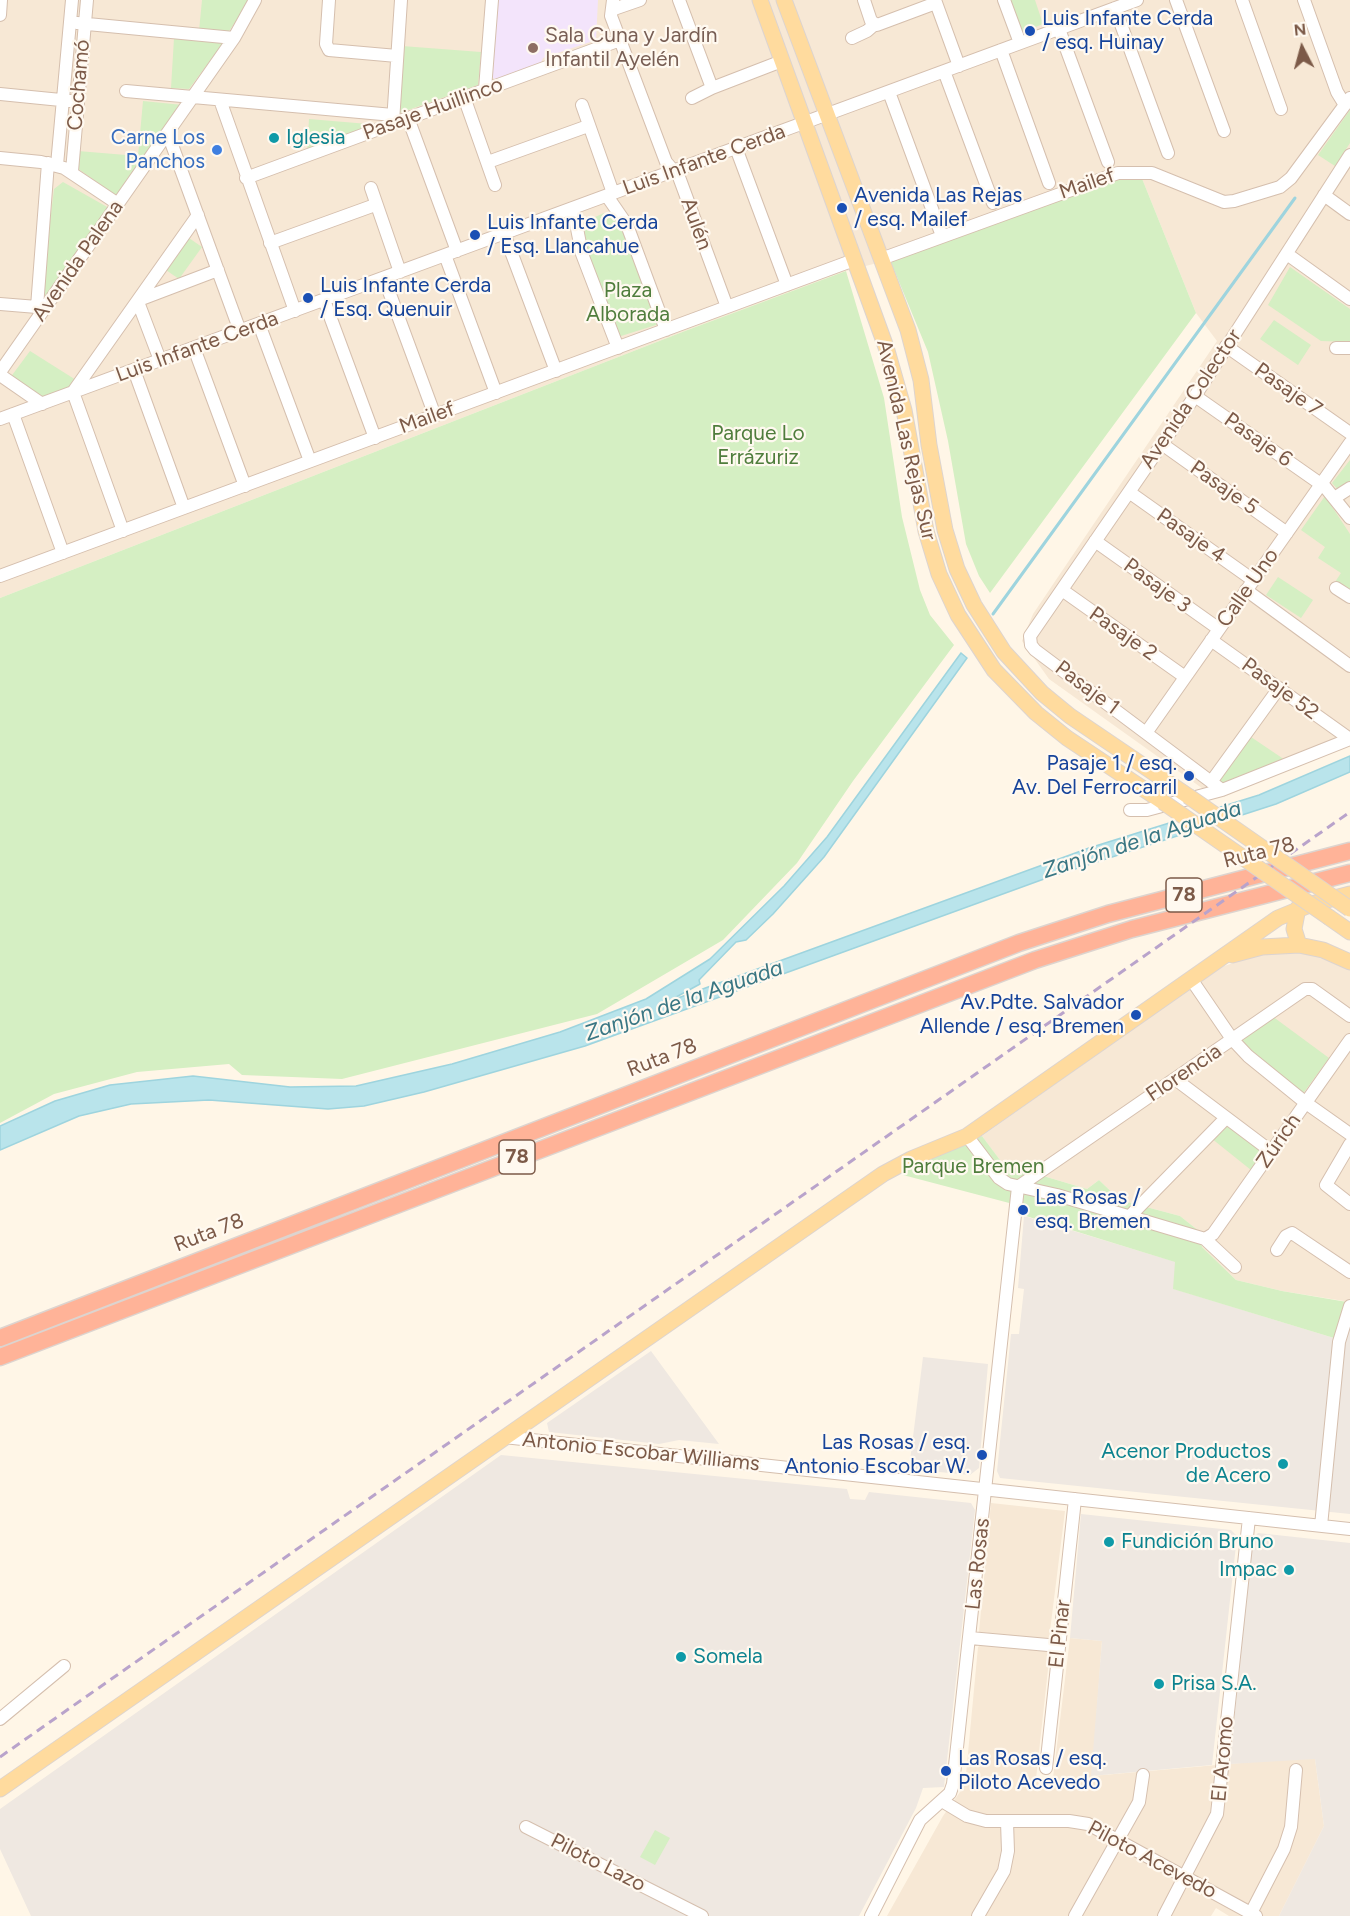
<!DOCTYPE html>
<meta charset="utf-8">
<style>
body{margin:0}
#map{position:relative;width:1350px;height:1916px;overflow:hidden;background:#fff6e7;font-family:Figtree,sans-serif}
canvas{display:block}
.north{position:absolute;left:1272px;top:18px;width:60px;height:60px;-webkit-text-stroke:4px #fff9f0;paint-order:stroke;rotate:354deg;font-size:16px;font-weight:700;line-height:24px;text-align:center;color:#7c5a48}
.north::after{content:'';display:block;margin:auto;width:21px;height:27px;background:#7c5a48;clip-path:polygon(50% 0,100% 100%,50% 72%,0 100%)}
</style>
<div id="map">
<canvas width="1350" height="1916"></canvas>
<div class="north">N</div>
</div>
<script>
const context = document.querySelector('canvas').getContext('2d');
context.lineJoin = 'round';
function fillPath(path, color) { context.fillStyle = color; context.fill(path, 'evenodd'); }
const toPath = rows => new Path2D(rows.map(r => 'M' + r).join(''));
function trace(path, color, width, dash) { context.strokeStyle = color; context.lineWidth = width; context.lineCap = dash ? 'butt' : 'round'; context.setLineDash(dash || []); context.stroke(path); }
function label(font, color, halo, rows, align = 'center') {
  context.font = font + ' Figtree,sans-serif'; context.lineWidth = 4.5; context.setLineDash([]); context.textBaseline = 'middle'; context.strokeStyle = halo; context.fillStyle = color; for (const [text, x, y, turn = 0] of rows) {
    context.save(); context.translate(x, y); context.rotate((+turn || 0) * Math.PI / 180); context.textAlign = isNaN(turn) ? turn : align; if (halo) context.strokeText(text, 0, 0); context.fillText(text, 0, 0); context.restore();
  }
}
fillPath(toPath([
 [0,0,1350,0,1350,734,1206,791,1049,679,1022,641,1033,614,1217,341,1196,313,1141,176,893,259,846,271,685,331,0,598],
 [1288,952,1318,954,1350,967,1350,1302,1282,1291,1236,1280,1202,1247,1199,1231,1180,1216,1120,1200,1099,1180,1087,1189,1003,1164,982,1136,1221,967,1259,955],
 [991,1503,1065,1511,1049,1639,979,1632],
 [1070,1638,1102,1641,1092,1776,1297,1758,1315,1759,1324,1826,1279,1916,1229,1916,1216,1908,1211,1916,887,1916,943,1816,965,1785,978,1647,982,1644,1050,1651,1036,1779,1053,1778]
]), '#f7e8d5');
fillPath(toPath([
 [1024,1216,1176,1262,1174,1289,1334,1338,1347,1302,1350,1302,1350,1514,1000,1478,997,1471,1011,1334,1019,1334,1024,1289,1018,1288],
 [651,1351,719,1444,679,1440,659,1444,549,1432,547,1423],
 [923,1357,988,1364,979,1468,970,1475,909,1469],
 [501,1455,847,1489,850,1499,865,1500,869,1492,971,1503,975,1510,944,1787,923,1788,916,1808,859,1916,31,1916,0,1849,0,1809],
 [1081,1514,1231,1530,1237,1536,1212,1765,1091,1776,1102,1641,1070,1638],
 [1258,1533,1350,1543,1350,1916,1279,1916,1324,1826,1315,1759,1230,1764,1252,1539]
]), '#efe8e1');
fillPath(toPath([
 [497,0,598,0,596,40,543,58,540,65,497,81,491,76]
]), '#f3e4fb');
fillPath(toPath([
 [202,0,247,0,247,5,227,34,199,31],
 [1006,0,1035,0,1043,24,1018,34],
 [174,38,223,43,189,89,171,88],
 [402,46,481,52,478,85,400,113,397,110],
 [143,101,183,105,117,196,77,168,78,151,138,156],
 [1350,110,1350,143,1335,166,1318,155],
 [309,119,380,125,307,152],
 [1141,176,1196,313,990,593,979,576,966,544,948,441,928,352,890,260,1116,177],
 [63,182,109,208,45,297,41,296,54,189],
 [604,213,617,217,659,324,618,337,586,249,584,222],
 [186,236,202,247,179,279,163,268],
 [1290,267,1350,309,1350,342,1321,341,1268,305],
 [846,271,884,398,902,517,920,590,930,615,954,645,853,781,797,863,723,940,597,1014,342,1079,242,1075,229,1064,137,1072,54,1094,0,1123,0,598,685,331],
 [1274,320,1311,345,1298,365,1260,339],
 [30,351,76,380,69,387,40,400,10,378],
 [1350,460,1350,485,1341,493,1332,483],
 [1325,496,1350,534,1350,601,1331,588,1341,573,1318,558,1325,547,1301,530],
 [1278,577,1313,600,1301,618,1266,595],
 [1251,737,1288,762,1222,787,1215,782],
 [1272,1016,1329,1058,1302,1095,1241,1042],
 [1225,1123,1262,1152,1251,1170,1211,1138],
 [982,1136,1003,1164,1087,1189,1099,1180,1120,1200,1180,1216,1199,1231,1202,1247,1236,1280,1282,1291,1347,1302,1334,1338,1173,1289,1175,1262,1013,1212,1013,1204,903,1175,903,1172],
 [655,1830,670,1838,655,1865,640,1857]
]), '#d5efc3');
const water = toPath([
 [961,653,967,658,824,857,773,914,746,940,736,942,699,980,700,984,667,1002,1089,848,1259,795,1350,756,1350,772,1276,804,1044,879,585,1046,424,1092,364,1106,328,1109,209,1100,131,1104,79,1116,0,1150,0,1126,55,1101,110,1085,193,1076,290,1087,356,1086,452,1064,560,1032,646,999,710,959,784,886,827,837,961,653]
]);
fillPath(water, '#b9e4eb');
trace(water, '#9ed4de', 1.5);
fillPath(toPath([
 [1216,804,1238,819,1188,835,1166,819]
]), '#fff6e7');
trace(toPath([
 [993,614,1295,198]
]), '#9ed4de', 3);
const minor = toPath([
 [329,0,326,44,329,50,397,56],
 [613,0,611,16,666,162,679,177,727,307],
 [679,0,712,88],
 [864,0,871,21,877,25,936,3],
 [935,0,959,66],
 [1004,0,1020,43],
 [1176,0,1224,131],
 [1242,0,1281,109],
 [1304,0,1337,92,1345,105],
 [1115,8,1168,153],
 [614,9,640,0],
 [0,15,1,0],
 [77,23,234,38],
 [1059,29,1108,162],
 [852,38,867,31,875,24],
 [1001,50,1049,183],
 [944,71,993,203],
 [485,89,492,0],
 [126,91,393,115],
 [889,92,942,236],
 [0,94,71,101],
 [464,97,495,185],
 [692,98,712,88,782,61],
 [220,100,295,311],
 [582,105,613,193],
 [408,118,457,251],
 [393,122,401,0],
 [168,134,240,331],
 [736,148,787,285],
 [0,158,41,162,64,168,118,204],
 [488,162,588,126],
 [57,165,72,0],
 [72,171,87,0],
 [246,178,620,40],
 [371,188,400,272],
 [1324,195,1350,214],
 [607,196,627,225,666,330],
 [573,208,582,254,618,348],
 [504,233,556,371],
 [270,243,375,205],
 [1287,254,1350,299],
 [445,255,496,393],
 [881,259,1118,173,1152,173,1224,202,1234,201,1280,187,1291,178,1350,98],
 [384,278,435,416],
 [139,300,218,270],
 [324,300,375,438],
 [138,302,160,360],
 [0,304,37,307,43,310],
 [37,307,48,163],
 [259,324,310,461],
 [1226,346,1350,433],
 [194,348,245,486],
 [1336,348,1350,348],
 [134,370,184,508],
 [0,372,234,38,255,0],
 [0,375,42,404],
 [1195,396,1325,487,1350,518],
 [13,414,63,553],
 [0,419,1137,0],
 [1162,444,1287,533],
 [1129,492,1253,580],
 [1339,495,1350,488],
 [123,531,73,392,198,215],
 [1095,541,1219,629],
 [0,576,854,260],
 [1336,588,1350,597],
 [1062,590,1185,677],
 [1246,590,1350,666],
 [1211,640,1350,739],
 [1146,733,1350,443],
 [1211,782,1279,688],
 [1222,790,1035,650,1031,645,1030,636,1195,396,1350,155],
 [1130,810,1147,810,1222,790,1350,739],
 [1191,979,1232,1039,1248,1056,1306,1103,1350,1134],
 [1175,1079,1272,1152],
 [967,1136,999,1178,1008,1184,1057,1195,1205,1239,1235,1267],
 [1350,1144,1326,1185,1350,1204],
 [1018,1187,1305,989,1312,989,1350,1016],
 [1129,1217,1225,1119],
 [1205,1239,1213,1234,1350,1040],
 [1277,1250,1286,1236,1292,1233,1350,1272],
 [504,1437,1350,1529],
 [1321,1526,1339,1342,1350,1306],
 [970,1638,1059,1646],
 [0,1719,64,1666],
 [1046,1768,1075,1499],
 [942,1801,967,1816,986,1821,1069,1821,1088,1824,1256,1916],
 [526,1827,702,1916],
 [1251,1913,1284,1849,1291,1827,1296,1770],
 [871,1916,920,1820,950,1793,953,1784,1018,1187],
 [978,1916,1004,1871,1008,1851,1007,1822],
 [1075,1916,1139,1802,1143,1775],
 [1164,1916,1217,1814,1249,1518]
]);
const major = toPath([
 [760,0,886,347,904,410,926,531,939,574,958,615,994,670,1036,713,1067,738,1163,802],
 [784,0,908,330,921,380,929,445,945,530,957,569,974,605,1004,652,1042,693,1070,716,1188,796],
 [1298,908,1294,929,1299,945],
 [1330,918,1350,932],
 [1232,955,1262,947,1299,945,1323,950,1350,962],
 [0,1789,883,1174,911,1159,967,1136,1278,918,1312,904,1350,894]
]);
const highway = toPath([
 [0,1338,1019,943,1108,914,1350,851],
 [0,1357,1035,960,1132,929,1350,873]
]);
trace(minor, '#d5bfae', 14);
trace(major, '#ddd4cf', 17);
trace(highway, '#ddd4cf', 19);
trace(minor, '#fff', 12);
trace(major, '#ffdb9e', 15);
trace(highway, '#ffb398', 16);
trace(toPath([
 [0,1757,1350,812]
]), '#b9a3cb', 3, [9, 6]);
const majorBridge = toPath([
 [1188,796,1350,909],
 [1163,802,1330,918]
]);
trace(majorBridge, '#ddd4cf', 17, []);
trace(majorBridge, '#ffdb9e', 15);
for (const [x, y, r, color] of [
 [1030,31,6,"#1a4fb4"],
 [533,48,6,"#8d6e63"],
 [274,138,6,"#0f9aa8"],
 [217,150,6,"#3f7fe0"],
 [842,208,6,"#1a4fb4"],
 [475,235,6,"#1a4fb4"],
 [308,298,6,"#1a4fb4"],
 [1189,776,6,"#1a4fb4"],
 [1136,1015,6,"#1a4fb4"],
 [1023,1210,6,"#1a4fb4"],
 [982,1455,6,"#1a4fb4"],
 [1283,1464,6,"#0f9aa8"],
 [1109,1542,6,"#0f9aa8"],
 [1289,1570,6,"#0f9aa8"],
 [681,1657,6,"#0f9aa8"],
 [1159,1684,6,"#0f9aa8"],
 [946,1771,6,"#1a4fb4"]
]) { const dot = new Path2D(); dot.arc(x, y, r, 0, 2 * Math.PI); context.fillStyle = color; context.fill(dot); trace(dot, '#fff9f0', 2); }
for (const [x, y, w] of [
 [1184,895,36],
 [517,1157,36]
]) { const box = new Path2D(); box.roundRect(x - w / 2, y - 17, w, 34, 4.5); context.fillStyle = '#fff9f0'; context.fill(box); trace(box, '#7c5a48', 1.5); }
label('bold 20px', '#7c5a48', null, [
 ["78",1184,895],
 ["78",517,1157]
]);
label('21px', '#164399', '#fff9f0', [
 ["Luis Infante Cerda",1042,19],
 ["/ esq. Huinay",1042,43],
 ["Avenida Las Rejas",854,196],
 ["/ esq. Mailef",854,220],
 ["Luis Infante Cerda",487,223],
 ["/ Esq. Llancahue",487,247],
 ["Luis Infante Cerda",320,286],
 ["/ Esq. Quenuir",320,310],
 ["Pasaje 1 / esq.",1177,764,"right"],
 ["Av. Del Ferrocarril",1177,788,"right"],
 ["Av.Pdte. Salvador",1124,1003,"right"],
 ["Allende / esq. Bremen",1124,1027,"right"],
 ["Las Rosas /",1035,1198],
 ["esq. Bremen",1035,1222],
 ["Las Rosas / esq.",970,1443,"right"],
 ["Antonio Escobar W.",970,1467,"right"],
 ["Las Rosas / esq.",958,1759],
 ["Piloto Acevedo",958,1783]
], 'left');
label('21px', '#785e54', '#fff9f0', [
 ["Sala Cuna y Jardín",545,36],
 ["Infantil Ayelén",545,60]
], 'left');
label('21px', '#7c5a48', '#fff9f0', [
 ["Cochamó",79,85,-85],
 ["Pasaje Huillinco",433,109,-20],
 ["Luis Infante Cerda",704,160,-20],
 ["Mailef",1087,184,-19],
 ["Aulén",696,224,70],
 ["Avenida Palena",78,261,-55],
 ["Luis Infante Cerda",197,347,-20],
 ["Pasaje 7",1288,390,35],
 ["Avenida Colector",1191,399,-56],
 ["Mailef",427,418,-20],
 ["Avenida Las Rejas Sur",906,440,77],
 ["Pasaje 6",1258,440,35],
 ["Pasaje 5",1224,488,35],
 ["Pasaje 4",1191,536,35],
 ["Pasaje 3",1157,586,36],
 ["Calle Uno",1248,588,-55],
 ["Pasaje 2",1123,634,35],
 ["Pasaje 1",1087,688,37],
 ["Pasaje 52",1280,689,36],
 ["Ruta 78",1259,853,-14],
 ["Ruta 78",662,1058,-21],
 ["Florencia",1184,1073,-34],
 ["Zúrich",1279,1141,-55],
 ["Ruta 78",209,1233,-21],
 ["Antonio Escobar Williams",641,1452,6],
 ["Las Rosas",978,1564,-84],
 ["El Pinar",1060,1634,-84],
 ["El Aromo",1223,1759,-85],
 ["Piloto Acevedo",1152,1860,28],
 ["Piloto Lazo",598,1863,27]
]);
label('21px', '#366cbe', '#fff9f0', [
 ["Carne Los",205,138],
 ["Panchos",205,162]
], 'right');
label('21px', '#0d838f', '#fff9f0', [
 ["Iglesia",286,138],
 ["Acenor Productos",1271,1452,"right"],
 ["de Acero",1271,1476,"right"],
 ["Fundición Bruno",1121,1542],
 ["Impac",1277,1570,"right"],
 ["Somela",693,1657],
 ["Prisa S.A.",1171,1684]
], 'left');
label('21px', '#4f7d3c', '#fff9f0', [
 ["Plaza",628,291],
 ["Alborada",628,315],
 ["Parque Lo",758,434],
 ["Errázuriz",758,458],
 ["Parque Bremen",973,1167]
]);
label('italic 22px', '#397683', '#fff9f0', [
 ["Zanjón de la Aguada",1142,840,-18],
 ["Zanjón de la Aguada",684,1001,-19]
]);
</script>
